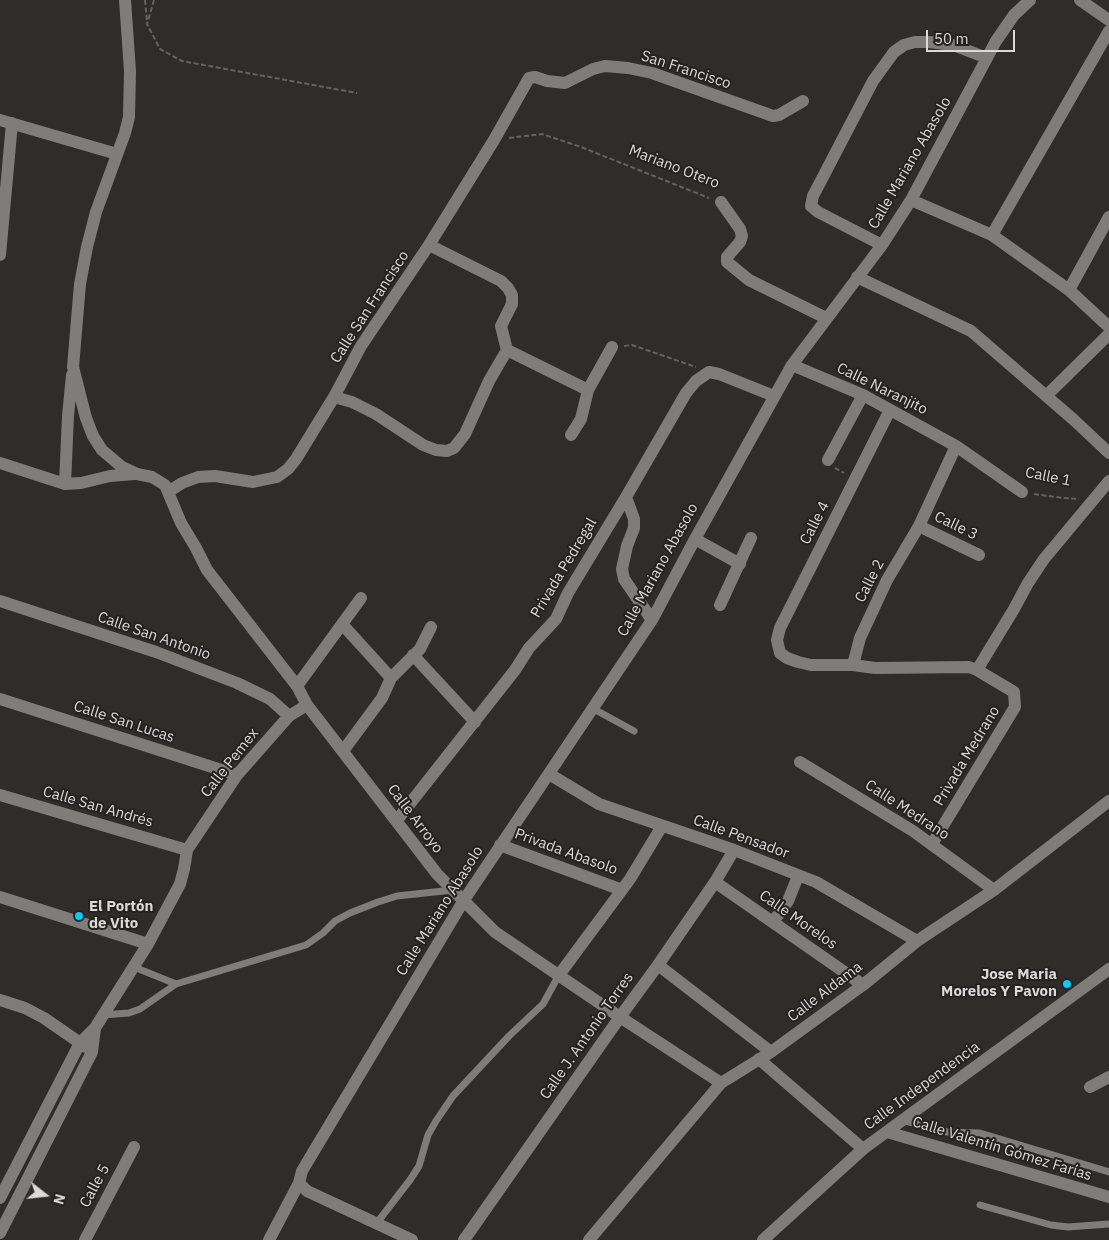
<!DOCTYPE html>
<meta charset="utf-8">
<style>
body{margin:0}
#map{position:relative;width:1109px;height:1240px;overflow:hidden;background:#2f2c2a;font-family:"IBM Plex Sans",sans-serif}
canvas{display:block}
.north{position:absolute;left:20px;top:1170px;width:50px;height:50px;-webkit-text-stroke:4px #262221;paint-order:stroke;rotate:106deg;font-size:14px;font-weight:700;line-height:20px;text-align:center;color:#dcd9d8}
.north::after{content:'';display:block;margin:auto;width:18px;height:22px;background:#dcd9d8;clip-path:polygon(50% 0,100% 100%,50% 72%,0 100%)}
.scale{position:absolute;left:926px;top:30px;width:89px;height:22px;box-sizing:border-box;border:2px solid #dcd9d8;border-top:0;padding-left:6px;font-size:15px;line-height:18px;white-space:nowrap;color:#dcd9d8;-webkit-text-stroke:4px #262221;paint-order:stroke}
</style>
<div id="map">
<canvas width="1109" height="1240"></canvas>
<div class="north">N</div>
<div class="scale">50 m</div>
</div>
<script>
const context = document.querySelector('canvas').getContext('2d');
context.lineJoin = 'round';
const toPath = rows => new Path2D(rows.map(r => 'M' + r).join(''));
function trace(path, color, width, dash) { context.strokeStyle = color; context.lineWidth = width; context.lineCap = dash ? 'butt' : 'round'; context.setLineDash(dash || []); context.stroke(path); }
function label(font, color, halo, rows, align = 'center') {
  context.font = font + ' "IBM Plex Sans",sans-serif'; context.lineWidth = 4; context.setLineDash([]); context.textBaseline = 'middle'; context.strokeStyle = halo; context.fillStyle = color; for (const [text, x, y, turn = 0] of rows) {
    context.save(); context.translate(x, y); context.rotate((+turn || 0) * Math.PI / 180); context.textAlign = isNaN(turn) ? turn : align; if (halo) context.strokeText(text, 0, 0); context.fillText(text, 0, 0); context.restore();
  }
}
trace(toPath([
 [145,0,147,22],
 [154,0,147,24,160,49,182,61,357,93],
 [509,138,542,134,581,147,709,198],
 [624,346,632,345,696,367],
 [835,468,844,473],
 [1034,494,1063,498,1079,499]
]), '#656261', 2, [5, 2.5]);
trace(toPath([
 [592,708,634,731],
 [134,967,176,984,306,945,323,933,335,921,350,913,378,902,397,896,453,890],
 [103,1015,129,1013,140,1009,176,984],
 [902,1120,947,1132,980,1133,1109,1172],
 [980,1205,1051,1225,1068,1227,1109,1224],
 [376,1224,410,1180,419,1166,428,1135,436,1121,453,1096,509,1036,543,1004,559,975]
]), '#807c7a', 7);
trace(toPath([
 [125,0,130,71,129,117,125,133,96,212,87,247,80,284,73,367,86,418,93,436,102,450,122,467,137,474,152,477,165,485,181,523,196,548,207,570,297,686,307,705,437,874,495,932,620,1017,721,1083],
 [1080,0,1109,20],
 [0,120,117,154],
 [911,200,992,235,1069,290,1109,327],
 [721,202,740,229,742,236,740,242,727,257,727,262,749,280,826,318],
 [992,235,1109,31],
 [882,245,818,212,811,206,813,196,873,81,894,52,904,45,915,42,929,42,953,45,987,58],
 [0,255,12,123],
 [857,277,971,331,1074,420,1109,453],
 [1069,290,1109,217],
 [507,350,588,390],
 [792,365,863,395,956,446,1022,492],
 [1046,396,1109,334],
 [334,397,352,402,376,414,423,445,436,450,447,451,454,448,465,434,489,381,507,350,501,326,512,304,512,295,508,288,501,281,429,245],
 [890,410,780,628,777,640,780,653,787,658,798,662,811,665,853,665,875,668,969,667,977,670,1014,692,1015,707,932,844],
 [571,435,581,419,588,390,612,347],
 [828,460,863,395],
 [0,463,65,484,81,483,110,476,134,474],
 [65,484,68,416,72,375],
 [168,492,182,483,198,477,215,476,253,482,277,477,288,469,296,459,334,397,361,346,429,245,494,140,529,78,535,77,547,81,565,83,593,69,605,66,628,68,652,73,773,116,779,115,803,101],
 [626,497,634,519,634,528,627,546,622,569,624,579,652,620],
 [919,526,979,555],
 [695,539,740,564],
 [0,601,156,652,237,683,270,699,289,716],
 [720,605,751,538],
 [342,624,391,678],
 [413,655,475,722],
 [853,665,860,638,887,580,919,526,956,446],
 [977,670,1014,609,1028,583,1044,559,1109,481],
 [297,686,361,598],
 [0,699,237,775],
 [343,751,382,698,391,678,420,649,431,627],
 [800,762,913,831,994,890],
 [549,774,599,804,734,850,816,882,917,941],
 [0,795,187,850],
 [397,820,515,670,529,648,556,619,568,593,626,497,686,393,696,381,709,372,719,374,774,396],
 [500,845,622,890],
 [715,882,863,985],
 [0,897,148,944],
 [773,922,788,901,798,876],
 [658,965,771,1052],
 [559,975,630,879,662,826],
 [0,1000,25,1008,44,1018,86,1047],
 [759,1059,863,1149],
 [1090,1087,1109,1077],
 [887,1132,1109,1197],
 [299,1183,307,1191,412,1240],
 [0,1198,80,1043,95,1028,148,944,180,884,184,869,187,850,237,775,289,716,307,705],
 [0,1233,92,1052,95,1028],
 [85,1240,134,1147],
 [269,1240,299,1183,302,1171,464,900,652,620,695,539,792,365,882,245,911,200,996,41,1014,15,1030,0],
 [464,1240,620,1017,658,965,715,882,734,850],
 [589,1240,721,1083,771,1052,863,985,917,941,994,890,1109,801]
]), '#807c7a', 12);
trace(toPath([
 [763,1240,863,1149,1109,969]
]), '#807c7a', 12);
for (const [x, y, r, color] of [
 [79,916,5,"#01cbf9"],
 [1067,984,5,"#01cbf9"]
]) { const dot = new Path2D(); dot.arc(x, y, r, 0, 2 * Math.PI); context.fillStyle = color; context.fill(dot); trace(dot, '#262221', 2); }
label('15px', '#dcd9d8', '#262221', [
 ["San Francisco",686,70,18],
 ["Calle Mariano Abasolo",910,163,-60],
 ["Mariano Otero",674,167,21],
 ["Calle San Francisco",370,307,-57],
 ["Calle Naranjito",882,389,26],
 ["Calle 1",1048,477,11],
 ["Calle 4",815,523,-63],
 ["Calle 3",956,526,26],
 ["Privada Pedregal",564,568,-59],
 ["Calle Mariano Abasolo",658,570,-61],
 ["Calle 2",870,581,-63],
 ["Calle San Antonio",154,636,19],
 ["Calle San Lucas",124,722,18],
 ["Privada Medrano",967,756,-59],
 ["Calle Pemex",230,763,-52],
 ["Calle San Andrés",98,807,16],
 ["Calle Medrano",907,810,33],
 ["Calle Arroyo",415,819,53],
 ["Calle Pensador",741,837,20],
 ["Privada Abasolo",566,852,20],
 ["Calle Mariano Abasolo",440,911,-58],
 ["Calle Morelos",798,920,35],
 ["Calle Aldama",825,992,-37],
 ["Calle J. Antonio Torres",587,1036,-55],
 ["Calle Independencia",922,1086,-36],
 ["Calle Valentín Gómez Farías",1002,1149,17],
 ["Calle 5",95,1186,-62]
]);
label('bold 15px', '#dcd9d8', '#262221', [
 ["El Portón",89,907],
 ["de Vito",89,924],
 ["Jose Maria",1057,975,"right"],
 ["Morelos Y Pavon",1057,992,"right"]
], 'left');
</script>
